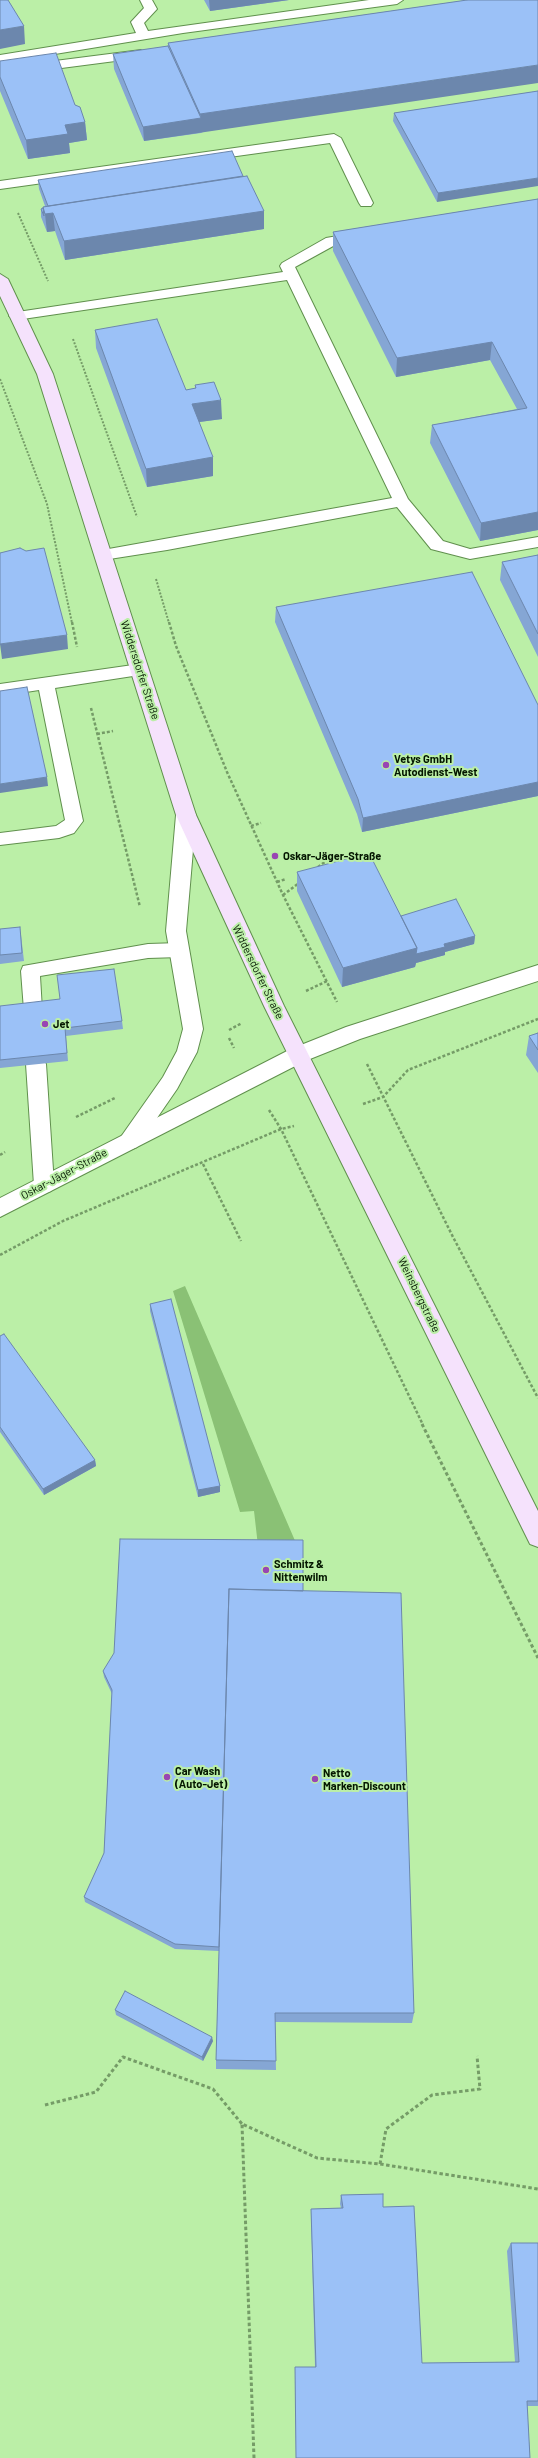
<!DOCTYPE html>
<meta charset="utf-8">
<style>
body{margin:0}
canvas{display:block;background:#bbefa7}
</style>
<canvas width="538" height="2458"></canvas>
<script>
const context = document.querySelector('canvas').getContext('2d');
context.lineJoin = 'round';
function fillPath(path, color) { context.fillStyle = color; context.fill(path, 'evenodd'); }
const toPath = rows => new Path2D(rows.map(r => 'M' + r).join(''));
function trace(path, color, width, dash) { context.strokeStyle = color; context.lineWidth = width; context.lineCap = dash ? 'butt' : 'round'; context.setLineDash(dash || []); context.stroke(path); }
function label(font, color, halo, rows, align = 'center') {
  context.font = font + ' Barlow,sans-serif'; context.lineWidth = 4; context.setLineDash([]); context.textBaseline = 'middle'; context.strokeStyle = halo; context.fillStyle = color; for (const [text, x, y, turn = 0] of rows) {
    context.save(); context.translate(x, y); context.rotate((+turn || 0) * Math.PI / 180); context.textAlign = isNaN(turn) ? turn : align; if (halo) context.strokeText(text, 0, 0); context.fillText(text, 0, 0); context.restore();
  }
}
fillPath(toPath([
 [185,1286,296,1543,258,1546,254,1511,240,1512,173,1291]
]), '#8ac175');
const service = toPath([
 [140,0,152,0,157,9,144,23,148,31,369,0,403,0,397,4,183,33,0,63,0,55,136,33,131,22,144,8,140,0],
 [141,50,148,54,146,57,0,76,0,68,141,50],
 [334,134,341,138,373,203,371,206,361,206,359,203,330,143,0,189,0,181,334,134],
 [361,232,368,236,366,239,335,245,295,267,408,499,443,541,470,549,538,537,538,547,470,559,431,549,397,507,167,550,103,560,97,559,95,555,97,551,103,550,392,498,287,280,16,320,9,316,11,313,283,272,280,266,282,263,326,238,361,232],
 [140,664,146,666,148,670,146,674,55,688,83,821,74,833,59,838,0,845,0,833,56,826,65,820,39,690,0,696,0,684,140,664],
 [180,943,186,945,189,950,186,955,180,957,148,958,40,976,42,1010,40,1015,33,1017,26,1015,24,1010,21,971,23,966,148,944,180,943],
 [36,1056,43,1059,46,1064,54,1185,51,1191,44,1193,37,1191,34,1185,26,1064,29,1059,36,1056]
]);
const minor = toPath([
 [186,808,193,810,196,815,186,931,203,1029,197,1052,177,1089,137,1147,129,1150,121,1147,118,1141,163,1077,177,1051,183,1029,166,931,176,815,179,810,186,808]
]);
const tertiary = toPath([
 [538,965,538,981,360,1039,305,1061,0,1217,0,1198,291,1049,346,1027,538,965]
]);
const secondary = toPath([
 [0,274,8,279,53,374,196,815,284,1006,538,1511,538,1547,530,1544,264,1006,176,815,37,374,0,296,0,274]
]);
trace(service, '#60904d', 2);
trace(minor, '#60904d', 2);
trace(tertiary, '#60904d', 2);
trace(secondary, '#60904d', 2);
trace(toPath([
 [18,213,48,281],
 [73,339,137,517],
 [0,379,47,504,72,623],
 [156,579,169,623]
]), '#759c67', 2, [2, 1.5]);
trace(toPath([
 [72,622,77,647],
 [169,622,176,646,227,772,283,895,337,1002],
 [91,708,140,907],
 [97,734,113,731],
 [251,826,261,823],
 [318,867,337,853],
 [277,882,286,879],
 [283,895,299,883],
 [306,991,327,981],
 [229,1030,242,1023],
 [229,1038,234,1048],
 [367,1064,453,1237,538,1398],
 [363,1104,383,1097,408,1070,538,1019],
 [269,1110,281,1129,423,1425],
 [76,1117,115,1098],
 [0,1155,5,1152],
 [203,1164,241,1241],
 [0,1255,63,1221,281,1129,294,1126]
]), '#759c67', 2.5, [3, 2]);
trace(toPath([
 [422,1424,538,1658],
 [45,2105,96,2092,123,2057,213,2089,242,2124],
 [380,2164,386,2129,432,2095,480,2089,477,2056],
 [254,2458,242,2124,317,2158,380,2164,538,2189]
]), '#759c67', 3, [3.5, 2.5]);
fillPath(service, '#fff');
fillPath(minor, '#fff');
fillPath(tertiary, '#fff');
fillPath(secondary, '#f5e2fc');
fillPath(toPath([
 [204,0,289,0,210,11],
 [467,0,201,133,144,141,114,69,113,54,168,46,168,43],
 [0,61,75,105,85,122,87,140,69,143,70,153,28,159,0,91],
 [538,91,437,202,393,121,394,113],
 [243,176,264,211,264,229,65,260,55,231,47,232,41,217,41,209,43,208,43,207,45,206,39,189,38,180],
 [538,199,538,530,480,541,430,443,432,425,517,409,490,360,396,377,333,251,333,232],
 [95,330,186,390,195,388,195,385,222,419,199,422,213,476,147,487,96,348],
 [538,555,538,657,500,580,502,562],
 [276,607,538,705,538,796,362,832,357,814,275,622],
 [297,872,401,916,475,936,474,944,445,952,445,955,416,963,415,967,342,987,297,891],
 [0,929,21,935,24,961,0,964],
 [0,1006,122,1021,123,1029,66,1036,68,1061,0,1068],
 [538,1033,538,1073,526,1055,529,1036],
 [150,1304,220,1492,198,1497,150,1311],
 [0,1336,95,1460,96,1466,44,1495,0,1432],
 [303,1591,414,2013,412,2023,275,2022,276,2070,216,2069,216,2060,219,1951,175,1949,85,1902,84,1897,104,1853,112,1694,104,1677,103,1671],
 [115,2010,213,2041,203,2061,116,2015],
 [341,2195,383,2207,422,2363,515,2362,507,2251,511,2243,538,2243,538,2406,527,2406,530,2458,296,2458,295,2367,315,2367,311,2217,311,2209,341,2208,340,2204]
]), '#85a6d4');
fillPath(toPath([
 [209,0,289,0,210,11],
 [24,26,25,44,0,49,0,30],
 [538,65,538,83,144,141,143,127,201,118,200,114],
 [85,122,87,140,69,143,70,153,28,159,26,140,65,125],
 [538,178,538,186,437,202,438,193],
 [264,211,264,229,65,260,64,241],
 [53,213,55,231,47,232,45,214],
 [492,342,490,360,396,377,397,358],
 [221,400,222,419,192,423,192,404],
 [213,457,213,476,147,487,146,469],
 [538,512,538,530,480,541,481,523],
 [67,635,68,649,2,659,0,644],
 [47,777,48,786,0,793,0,784],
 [538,782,538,796,362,832,363,818],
 [475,936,474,944,445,952,445,955,416,963,415,967,342,987,343,968,417,948,444,944],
 [95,1460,96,1466,44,1495,43,1489],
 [220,1486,220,1492,198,1497,198,1490],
 [212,2037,213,2041,203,2061,202,2057]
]), '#6c87ad');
const building = toPath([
 [0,0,8,0,24,26,0,30,0,0],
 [467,0,538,0,538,65,200,114,168,43,467,0],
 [168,46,201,118,143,127,113,54,168,46],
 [56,53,75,105,80,107,85,122,65,125,68,134,26,140,0,77,0,61,56,53],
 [538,91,538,178,438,193,394,113,538,91],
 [232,151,243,176,48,206,38,180,232,151],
 [247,176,264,211,64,241,53,213,45,214,43,207,247,176],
 [538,199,538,512,481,523,432,425,527,408,492,342,397,358,333,232,538,199],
 [43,208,44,216,41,209,43,208],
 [157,319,186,390,196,388,195,385,214,382,221,400,192,404,213,457,146,469,95,330,157,319],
 [20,548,26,551,44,548,67,635,0,644,0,553,20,548],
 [538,555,538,634,502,562,538,555],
 [472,572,538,705,538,782,363,818,358,799,276,607,472,572],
 [27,687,47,777,0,784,0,691,27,687],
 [369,853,417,948,343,968,297,872,369,853],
 [456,899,475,936,444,944,445,947,416,954,417,948,401,916,456,899],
 [20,927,22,953,0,955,0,929,20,927],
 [114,969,122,1021,65,1028,67,1053,0,1060,0,1006,60,999,57,975,114,969],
 [538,1033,538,1050,529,1036,538,1033],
 [171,1299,220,1486,198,1490,150,1304,171,1299],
 [4,1334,95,1460,43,1489,0,1427,0,1336,4,1334],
 [120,1539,303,1540,303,1591,229,1589,219,1947,175,1944,84,1897,104,1853,112,1690,103,1671,114,1653,120,1539],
 [229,1589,401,1593,414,2013,275,2013,276,2061,216,2060,229,1589],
 [125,1991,212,2037,202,2057,115,2010,125,1991],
 [383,2194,383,2207,414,2206,422,2363,519,2362,511,2243,538,2243,538,2401,527,2401,530,2458,296,2458,295,2367,316,2367,311,2209,343,2208,341,2195,383,2194]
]);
fillPath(building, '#9bc1f7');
trace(building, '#6c87ad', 1);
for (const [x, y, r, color] of [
 [386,765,4,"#9945b3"],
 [275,856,4,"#9945b3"],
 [45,1024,4,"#9945b3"],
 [266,1570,4,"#9945b3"],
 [167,1777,4,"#9945b3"],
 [315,1779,4,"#9945b3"]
]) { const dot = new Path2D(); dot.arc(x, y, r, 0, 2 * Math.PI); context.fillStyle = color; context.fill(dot); trace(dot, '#bbefa7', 1.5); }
label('11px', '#041600', '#bbefa7', [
 ["Widdersdorfer Straße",140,670,72],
 ["Widdersdorfer Straße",258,972,64],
 ["Oskar-Jäger-Straße",64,1174,-28],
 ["Weinsbergstraße",419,1295,64]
]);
label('bold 11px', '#041600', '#bbefa7', [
 ["Vetys GmbH",394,759],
 ["Autodienst-West",394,772],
 ["Oskar-Jäger-Straße",283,856],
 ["Jet",53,1024],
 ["Schmitz &",274,1564],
 ["Nittenwilm",274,1577],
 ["Car Wash",175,1771],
 ["(Auto-Jet)",175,1784],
 ["Netto",323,1773],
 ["Marken-Discount",323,1786]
], 'left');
</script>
